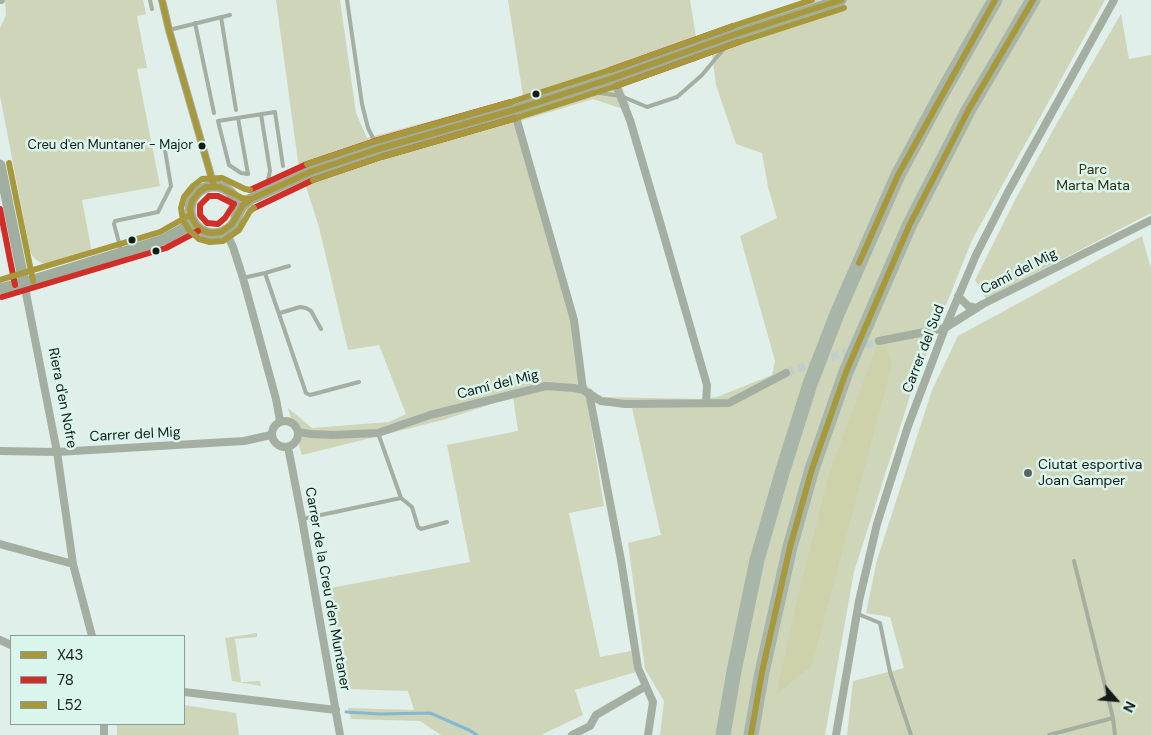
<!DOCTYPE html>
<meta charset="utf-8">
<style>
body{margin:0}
#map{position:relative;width:1151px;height:735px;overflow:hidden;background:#e0efea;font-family:"DM Sans",sans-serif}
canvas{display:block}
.legend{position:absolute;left:10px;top:635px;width:175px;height:90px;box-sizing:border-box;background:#daf5eb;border:1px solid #8a9e97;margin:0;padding:6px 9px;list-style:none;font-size:15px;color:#121b18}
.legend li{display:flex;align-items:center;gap:10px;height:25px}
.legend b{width:25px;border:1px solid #8a9e97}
.north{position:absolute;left:1091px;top:675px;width:50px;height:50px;-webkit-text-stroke:4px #daf5eb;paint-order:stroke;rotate:117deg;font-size:14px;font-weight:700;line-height:20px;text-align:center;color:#121b18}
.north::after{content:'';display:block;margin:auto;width:18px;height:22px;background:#121b18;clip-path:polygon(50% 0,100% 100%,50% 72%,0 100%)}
</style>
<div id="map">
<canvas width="1151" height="735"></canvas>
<ul class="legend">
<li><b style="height:6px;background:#a8983c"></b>X43</li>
<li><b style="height:6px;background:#d02e26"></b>78</li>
<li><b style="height:6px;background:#a8983c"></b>L52</li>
</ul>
<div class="north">N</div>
</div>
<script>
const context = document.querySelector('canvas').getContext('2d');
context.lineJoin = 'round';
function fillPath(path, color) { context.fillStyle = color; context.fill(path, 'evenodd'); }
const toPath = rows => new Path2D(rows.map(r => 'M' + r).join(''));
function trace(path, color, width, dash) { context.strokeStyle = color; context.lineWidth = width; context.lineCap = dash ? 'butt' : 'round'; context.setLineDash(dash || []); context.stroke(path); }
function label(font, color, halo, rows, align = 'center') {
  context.font = font + ' "DM Sans",sans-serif'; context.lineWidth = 5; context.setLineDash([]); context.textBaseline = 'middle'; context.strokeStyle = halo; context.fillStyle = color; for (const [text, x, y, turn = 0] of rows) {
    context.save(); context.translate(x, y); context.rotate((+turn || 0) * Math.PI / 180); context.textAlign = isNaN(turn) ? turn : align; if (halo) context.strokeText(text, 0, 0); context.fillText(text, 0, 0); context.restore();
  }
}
fillPath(toPath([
 [5,0,143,0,146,14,137,16,147,68,137,69,160,186,82,200,92,253,56,264,46,265,38,261,33,257,30,251,0,96,0,28,6,15],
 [276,0,340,0,356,113,367,138,523,96,508,0,690,0,696,37,805,0,1105,0,972,240,910,396,854,572,825,735,660,735,664,701,645,669,628,543,661,535,632,408,587,402,604,506,569,513,600,657,631,651,636,672,575,690,583,715,541,735,441,735,420,721,351,719,348,708,414,710,408,691,345,689,325,589,470,562,447,445,518,431,513,397,443,420,302,455,288,408,312,428,389,422,406,414,379,345,348,350,319,227,298,162],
 [712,55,716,85,736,144,762,153,768,187,777,218,740,236,775,361,772,375,717,397,701,399,601,397,585,384,577,323,520,121,593,99,623,109,630,106,622,87],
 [1121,14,1129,59,1151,55,1151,213,986,299,975,280,1015,200,1057,123],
 [1142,236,1151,269,1151,735,847,735,853,681,904,668,890,617,866,613,877,560,932,390,958,336],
 [257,633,257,637,235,639,241,682,260,681,261,686,232,681,225,638],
 [184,705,236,713,239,735,117,735,117,724,184,724]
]), '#cfd5b9');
fillPath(toPath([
 [882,332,892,365,812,665,776,695,796,604,829,474]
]), '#cdd2aa');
trace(toPath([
 [346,712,380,714,430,713,469,730,477,735]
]), '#84b8d2', 3);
trace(toPath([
 [786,373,879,341]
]), '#c1cfca', 8, [8, 4]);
trace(toPath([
 [150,0,152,9],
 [347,0,362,104,368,128,377,146],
 [221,17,236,110],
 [195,23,214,113],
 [169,30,230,15],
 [585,91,621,96,647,107,677,97,702,75,732,39],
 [261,114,270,171,268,180,271,189],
 [238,118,248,174,241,173,229,165,218,121,275,112,283,166],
 [121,250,114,224,115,221,158,212,171,186,164,144],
 [265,273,289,266],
 [243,278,265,273,306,393,310,395,359,382],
 [280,313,300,307,306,308,311,311,321,329],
 [378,433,401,498,412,507,418,527,421,529,447,522],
 [302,519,401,498],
 [1074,561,1113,718],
 [858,614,880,623,890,672,911,735],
 [1049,735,1113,718,1115,735]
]), '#a4afa2', 4);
trace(toPath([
 [0,0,1,0],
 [162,0,169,30,214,186],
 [613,78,630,120,662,229,707,385,706,403],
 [514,110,574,320,583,390],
 [225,230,233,247,243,278,276,399,280,421],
 [24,283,57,452,73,564,92,636],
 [958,296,968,306,976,308],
 [879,341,945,328,983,304,1151,220],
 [589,393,621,560,638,668,653,702,648,735],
 '272 434a13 13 0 1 1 26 0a13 13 0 1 1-26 0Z',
 [298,432,311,434,332,435,378,433,430,415,546,386,574,388,583,390,601,401,625,404,729,403,786,373],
 [288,447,302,519,340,735],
 [0,451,57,452,244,441,271,435],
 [0,544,73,564],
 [0,640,11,645],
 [184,692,336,710],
 [104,735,104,724],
 [572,735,590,726,596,715,646,686],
 [836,735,859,601,877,524,908,426,945,328,976,255,1008,192,1114,0]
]), '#a4afa2', 8);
trace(toPath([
 [0,165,24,283],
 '190 210a24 24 0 1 1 48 0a24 24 0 1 1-48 0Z',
 [236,217,243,205,251,199,310,172,378,149,514,110,613,78,736,34,841,0],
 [0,289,24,283,163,240,194,223]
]), '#a0aea0', 11);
trace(toPath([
 [723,735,734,671,757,560,782,473,810,384,837,314,898,175,941,95,995,0],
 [751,735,762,672,790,547,812,469,846,372,909,226,969,109,1033,0]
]), '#a7b6a9', 15);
trace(toPath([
 [162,0,169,30,214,186],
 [841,0,736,34,748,30,841,0],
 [613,78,736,34],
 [514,110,613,78],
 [514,110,613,78],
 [310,172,378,149,514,110],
 [206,187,220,187,242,198,251,199,243,205,232,224,221,232,211,233,203,231,196,225,192,218,190,209,192,201,199,192,206,187],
 [251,199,310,172],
 [251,199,310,172],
 [859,263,898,175,995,0],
 [751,735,762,672,790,547,812,469,846,372,909,226,969,109,1033,0]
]), '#a8983c', 6);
trace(toPath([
 [610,70,733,26],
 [616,86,739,42],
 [250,190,307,164,375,141,511,102],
 [209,196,218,196,234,204,225,218,218,224,207,223,200,215,200,205,209,196],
 [254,208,313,180,381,157,516,118],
 [0,209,15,285],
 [2,297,166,248,198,231]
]), '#d02e26', 6);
trace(toPath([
 [9,163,33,281],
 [307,164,376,141,511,102,610,70,733,26,812,0],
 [313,180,381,157,516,118,616,86,739,42,844,8],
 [250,190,245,189,222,178,202,179,193,186,184,197,181,208,183,220,189,230,199,239,210,242,223,241,239,230,250,211,254,208],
 [0,280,160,232,190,215]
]), '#a8983c', 6);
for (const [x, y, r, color] of [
 [536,94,4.5,"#121b18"],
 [202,146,4.5,"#121b18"],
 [132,240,4.5,"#121b18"],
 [156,251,4.5,"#121b18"],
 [1028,473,5,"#5a6562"]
]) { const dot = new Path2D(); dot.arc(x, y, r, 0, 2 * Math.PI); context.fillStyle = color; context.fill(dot); trace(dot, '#daf5eb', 2); }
label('13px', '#121b18', '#daf5eb', [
 ["Creu d'en Muntaner - Major",193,146]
], 'right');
label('14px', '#323112', '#daf5eb', [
 ["Parc",1093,170],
 ["Marta Mata",1093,186]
]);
label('14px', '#121b18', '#daf5eb', [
 ["Camí del Mig",1019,272,-27],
 ["Carrer del Sud",924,349,-69],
 ["Camí del Mig",498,385,-14],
 ["Riera d'en Nofre",62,398,79],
 ["Carrer del Mig",135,435,-3],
 ["Carrer de la Creu d'en Muntaner",327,589,80]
]);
label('14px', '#121b18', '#daf5eb', [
 ["Ciutat esportiva",1038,465],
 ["Joan Gamper",1038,481]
], 'left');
</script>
